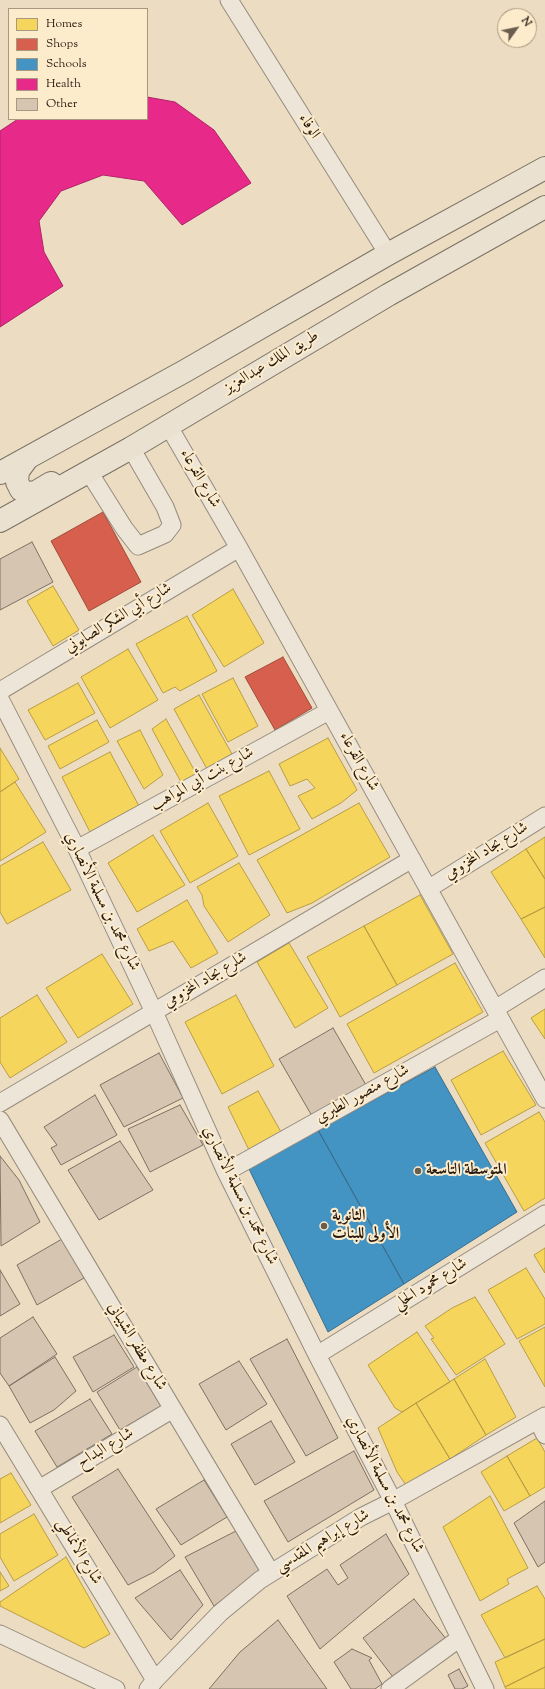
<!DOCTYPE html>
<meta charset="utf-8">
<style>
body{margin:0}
#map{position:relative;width:545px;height:1689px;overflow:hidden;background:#ebdcc2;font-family:"Sorts Mill Goudy",serif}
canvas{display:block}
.legend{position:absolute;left:8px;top:8px;width:140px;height:112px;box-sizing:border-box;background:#fdeccc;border:1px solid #a79880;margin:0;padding:5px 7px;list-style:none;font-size:12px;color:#26190f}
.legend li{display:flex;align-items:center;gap:8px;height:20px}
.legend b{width:20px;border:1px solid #a79880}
.north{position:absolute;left:497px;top:8px;width:40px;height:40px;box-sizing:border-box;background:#fdeccc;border:1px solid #a79880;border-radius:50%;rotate:57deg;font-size:11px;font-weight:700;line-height:16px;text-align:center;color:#26190f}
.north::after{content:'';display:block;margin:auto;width:14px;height:18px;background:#6b5d4e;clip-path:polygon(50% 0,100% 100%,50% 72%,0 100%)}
</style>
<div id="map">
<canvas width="545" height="1689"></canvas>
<ul class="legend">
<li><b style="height:11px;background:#f6d55c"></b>Homes</li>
<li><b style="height:11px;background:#d6604d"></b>Shops</li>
<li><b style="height:11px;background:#4393c3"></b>Schools</li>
<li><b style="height:11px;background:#e7298a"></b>Health</li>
<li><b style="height:11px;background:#d6c5b0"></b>Other</li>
</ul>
<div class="north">N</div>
</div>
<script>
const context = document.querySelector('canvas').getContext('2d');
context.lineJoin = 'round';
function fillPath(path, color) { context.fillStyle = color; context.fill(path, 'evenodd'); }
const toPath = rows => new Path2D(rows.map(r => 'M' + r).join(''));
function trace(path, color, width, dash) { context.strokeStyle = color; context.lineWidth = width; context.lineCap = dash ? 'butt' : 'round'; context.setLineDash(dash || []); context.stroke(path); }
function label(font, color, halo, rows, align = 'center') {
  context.font = font + ' "Sorts Mill Goudy",Amiri,serif'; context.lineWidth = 4; context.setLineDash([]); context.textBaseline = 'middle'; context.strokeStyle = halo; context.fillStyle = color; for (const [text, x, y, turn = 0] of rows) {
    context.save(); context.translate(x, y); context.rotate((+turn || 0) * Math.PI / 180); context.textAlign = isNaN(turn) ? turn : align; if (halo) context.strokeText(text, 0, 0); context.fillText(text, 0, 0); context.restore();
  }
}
const homes = toPath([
 [53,586,79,630,53,646,27,601,53,586],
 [233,589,264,643,224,667,192,615,233,589],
 [187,616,217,671,180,691,175,687,163,693,136,644,187,616],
 [128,649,158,700,110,728,81,677,128,649],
 [233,678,258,726,228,742,202,694,233,678],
 [78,683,95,713,45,740,28,710,78,683],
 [199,695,232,754,207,769,174,709,199,695],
 [166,719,197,775,181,782,152,729,166,719],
 [97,720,109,742,60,769,48,746,97,720],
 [140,730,163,775,144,789,117,741,140,730],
 [328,738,357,790,341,803,312,819,298,796,315,788,307,779,290,786,279,764,328,738],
 [0,748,19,779,0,792,0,748],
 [110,752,139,806,90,832,62,777,110,752],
 [269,771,300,829,249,855,219,796,269,771],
 [15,782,46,832,0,861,0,792,15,782],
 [208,803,238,856,190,883,160,831,208,803],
 [359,803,390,857,312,903,287,913,257,860,359,803],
 [153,835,185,885,137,912,108,863,153,835],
 [545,837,545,879,526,849,545,837],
 [43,842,71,890,7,924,0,912,0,866,43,842],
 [526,849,545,879,545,907,521,919,491,872,526,849],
 [239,863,270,915,228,942,204,906,202,895,197,887,239,863],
 [420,895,453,954,397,985,364,926,420,895],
 [187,900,218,953,191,968,173,941,149,951,137,929,187,900],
 [545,907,545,958,521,919,545,907],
 [364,926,397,985,340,1017,307,957,364,926],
 [289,943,328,1008,295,1028,257,962,289,943],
 [102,954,133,1004,78,1038,46,988,102,954],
 [455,963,483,1012,374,1073,347,1024,455,963],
 [37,995,67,1042,10,1078,0,1062,0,1018,37,995],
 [236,995,274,1066,222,1094,185,1022,236,995],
 [545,1009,545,1039,531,1018,545,1009],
 [503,1051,536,1105,481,1135,451,1080,503,1051],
 [258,1091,281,1132,250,1152,228,1107,258,1091],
 [539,1112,545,1122,545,1198,524,1211,485,1143,539,1112],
 [545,1248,545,1273,534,1255,545,1248],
 [526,1268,545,1299,545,1324,517,1339,488,1290,526,1268],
 [475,1297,505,1344,456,1375,431,1339,434,1338,425,1326,452,1308,475,1297],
 [545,1327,545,1387,519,1341,545,1327],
 [417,1332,450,1382,402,1412,395,1408,368,1365,417,1332],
 [485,1359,516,1417,486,1435,454,1379,485,1359],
 [454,1379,486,1435,450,1459,416,1403,454,1379],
 [416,1403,450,1459,417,1481,406,1485,397,1472,378,1428,416,1403],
 [537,1438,545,1452,545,1487,530,1496,507,1456,537,1438],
 [507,1456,530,1496,504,1511,481,1472,507,1456],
 [11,1473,31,1505,0,1523,0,1479,11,1473],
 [490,1496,528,1568,507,1579,509,1584,480,1601,443,1527,490,1496],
 [34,1514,58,1555,14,1581,0,1557,0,1534,34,1514],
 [66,1557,110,1634,84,1648,0,1606,0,1602,66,1557],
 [0,1572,9,1586,0,1591,0,1572],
 [537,1586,545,1599,545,1639,505,1658,481,1615,537,1586],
 [545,1639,545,1667,505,1687,495,1662,545,1639],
 [545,1667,545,1689,506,1689,505,1687,545,1667]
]);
fillPath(homes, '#f6d55c');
trace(homes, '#b89d45', 1);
const shops = toPath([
 [103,512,141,582,89,611,51,541,103,512],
 [283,657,312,708,275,730,245,677,283,657]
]);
fillPath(shops, '#d6604d');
trace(shops, '#a14b3a', 1);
const schools = toPath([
 [435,1067,517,1212,404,1284,318,1130,435,1067],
 [318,1130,404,1284,328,1332,249,1169,318,1130]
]);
fillPath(schools, '#4393c3');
trace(schools, '#3a6e8d', 1);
const health = toPath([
 [147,97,175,102,214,130,251,183,182,225,144,181,103,175,61,191,39,221,44,252,63,286,0,327,0,131,18,119,147,119,147,97]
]);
fillPath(health, '#e7298a');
trace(health, '#ad2465', 1);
const building = toPath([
 [32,542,53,582,0,610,0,559,32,542],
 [333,1028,366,1085,312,1116,279,1059,333,1028],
 [159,1053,183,1098,124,1127,100,1085,159,1053],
 [95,1095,117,1135,61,1165,51,1148,57,1145,44,1127,95,1095],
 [180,1105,203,1145,150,1172,128,1129,180,1105],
 [120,1141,153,1190,99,1220,68,1170,120,1141],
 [0,1156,19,1180,40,1222,1,1246,0,1156],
 [62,1239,84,1278,37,1305,17,1265,62,1239],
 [0,1270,20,1304,0,1316,0,1270],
 [33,1317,57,1354,9,1386,0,1373,0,1338,33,1317],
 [114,1335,134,1367,93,1392,73,1357,114,1335],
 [287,1339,338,1438,306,1456,250,1359,287,1339],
 [55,1357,76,1391,54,1410,30,1423,9,1386,55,1357],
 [239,1361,267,1404,226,1430,199,1384,239,1361],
 [137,1367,161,1406,120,1430,97,1392,137,1367],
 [90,1399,112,1434,57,1467,35,1431,90,1399],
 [271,1421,295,1462,255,1485,231,1444,271,1421],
 [354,1451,374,1490,288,1542,264,1501,354,1451],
 [118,1469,175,1556,154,1572,128,1585,72,1497,118,1469],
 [204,1480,227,1517,181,1545,156,1509,204,1480],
 [545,1501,545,1562,538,1567,514,1523,545,1501],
 [236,1531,261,1571,214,1606,185,1557,236,1531],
 [386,1534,409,1574,320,1649,287,1596,327,1569,338,1585,348,1578,340,1565,386,1534],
 [180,1570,203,1605,171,1640,135,1598,180,1570],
 [414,1599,447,1640,396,1681,363,1638,414,1599],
 [278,1620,327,1689,209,1689,240,1652,278,1620],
 [352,1649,372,1658,369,1660,382,1684,375,1689,351,1689,334,1662,352,1649],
 [459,1669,468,1686,462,1689,455,1689,448,1675,459,1669]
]);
fillPath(building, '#d6c5b0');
trace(building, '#7b7163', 1);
const minor = toPath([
 [229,0,388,254],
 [168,425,239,548,545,1099],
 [89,472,124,528,138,546,165,534,172,525,165,507,131,448],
 [0,691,239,548],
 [0,699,77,849,154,1012,226,1172,317,1355,393,1501,485,1689],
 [77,849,329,711],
 [428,889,545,816],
 [495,1009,545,978],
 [0,1103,412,859],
 [0,1120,271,1573],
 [226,1172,500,1019],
 [317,1355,545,1214],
 [538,1421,545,1435],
 [0,1425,155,1680],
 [39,1489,173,1409],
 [0,1634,116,1689],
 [148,1689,155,1680,220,1613,260,1580,361,1517,393,1501,545,1416],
 [390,1689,460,1638]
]);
const major = toPath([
 [27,459,18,471,17,482,21,490,28,493,36,492,51,483],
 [0,473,185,371,388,254,545,168],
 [0,521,131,448,388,295,545,207]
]);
trace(minor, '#968c7d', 19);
trace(major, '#7b7163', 24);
trace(minor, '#ede5d8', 17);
trace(major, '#eae1d1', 22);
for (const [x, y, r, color] of [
 [418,1171,4,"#6b5d4e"],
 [324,1226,4,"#6b5d4e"]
]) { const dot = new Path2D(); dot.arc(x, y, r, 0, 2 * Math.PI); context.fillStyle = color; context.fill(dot); trace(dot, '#fdeccc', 1.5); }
label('16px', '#26190f', '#fdeccc', [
 ["الوفاء",308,127,58],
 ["طريق الملك عبدالعزيز",272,363,-31],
 ["شارع القرعاء",199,479,60],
 ["شارع أبي الشكر الصابوني",119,619,-31],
 ["شارع القرعاء",358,762,61],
 ["شارع بنت أبي المواهب",203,780,-29],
 ["شارع بجاد المخزومي",487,852,-32],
 ["شارع محمد بن مسلمة الأنصاري",101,902,64],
 ["شلرع بجاد المخزومي",206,981,-31],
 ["شارع منصور الطبري",363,1095,-29],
 ["شارع محمد بن مسلمة الأنصاري",239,1196,64],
 ["شارع محمود الحلي",431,1285,-32],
 ["شارع مظفر الشيباني",136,1347,59],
 ["شارع البداح",106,1449,-31],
 ["شارع محمد بن مسلمة الأنصاري",384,1485,63],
 ["شارع إبراهيم المقدسي",323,1542,-31],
 ["شارع الأنماطي",78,1552,59]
]);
label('bold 16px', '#26190f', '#fdeccc', [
 ["المتوسطة التاسعة",426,1171],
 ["الثانوية",332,1217],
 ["الأولى للبنات",332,1235]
], 'left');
</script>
